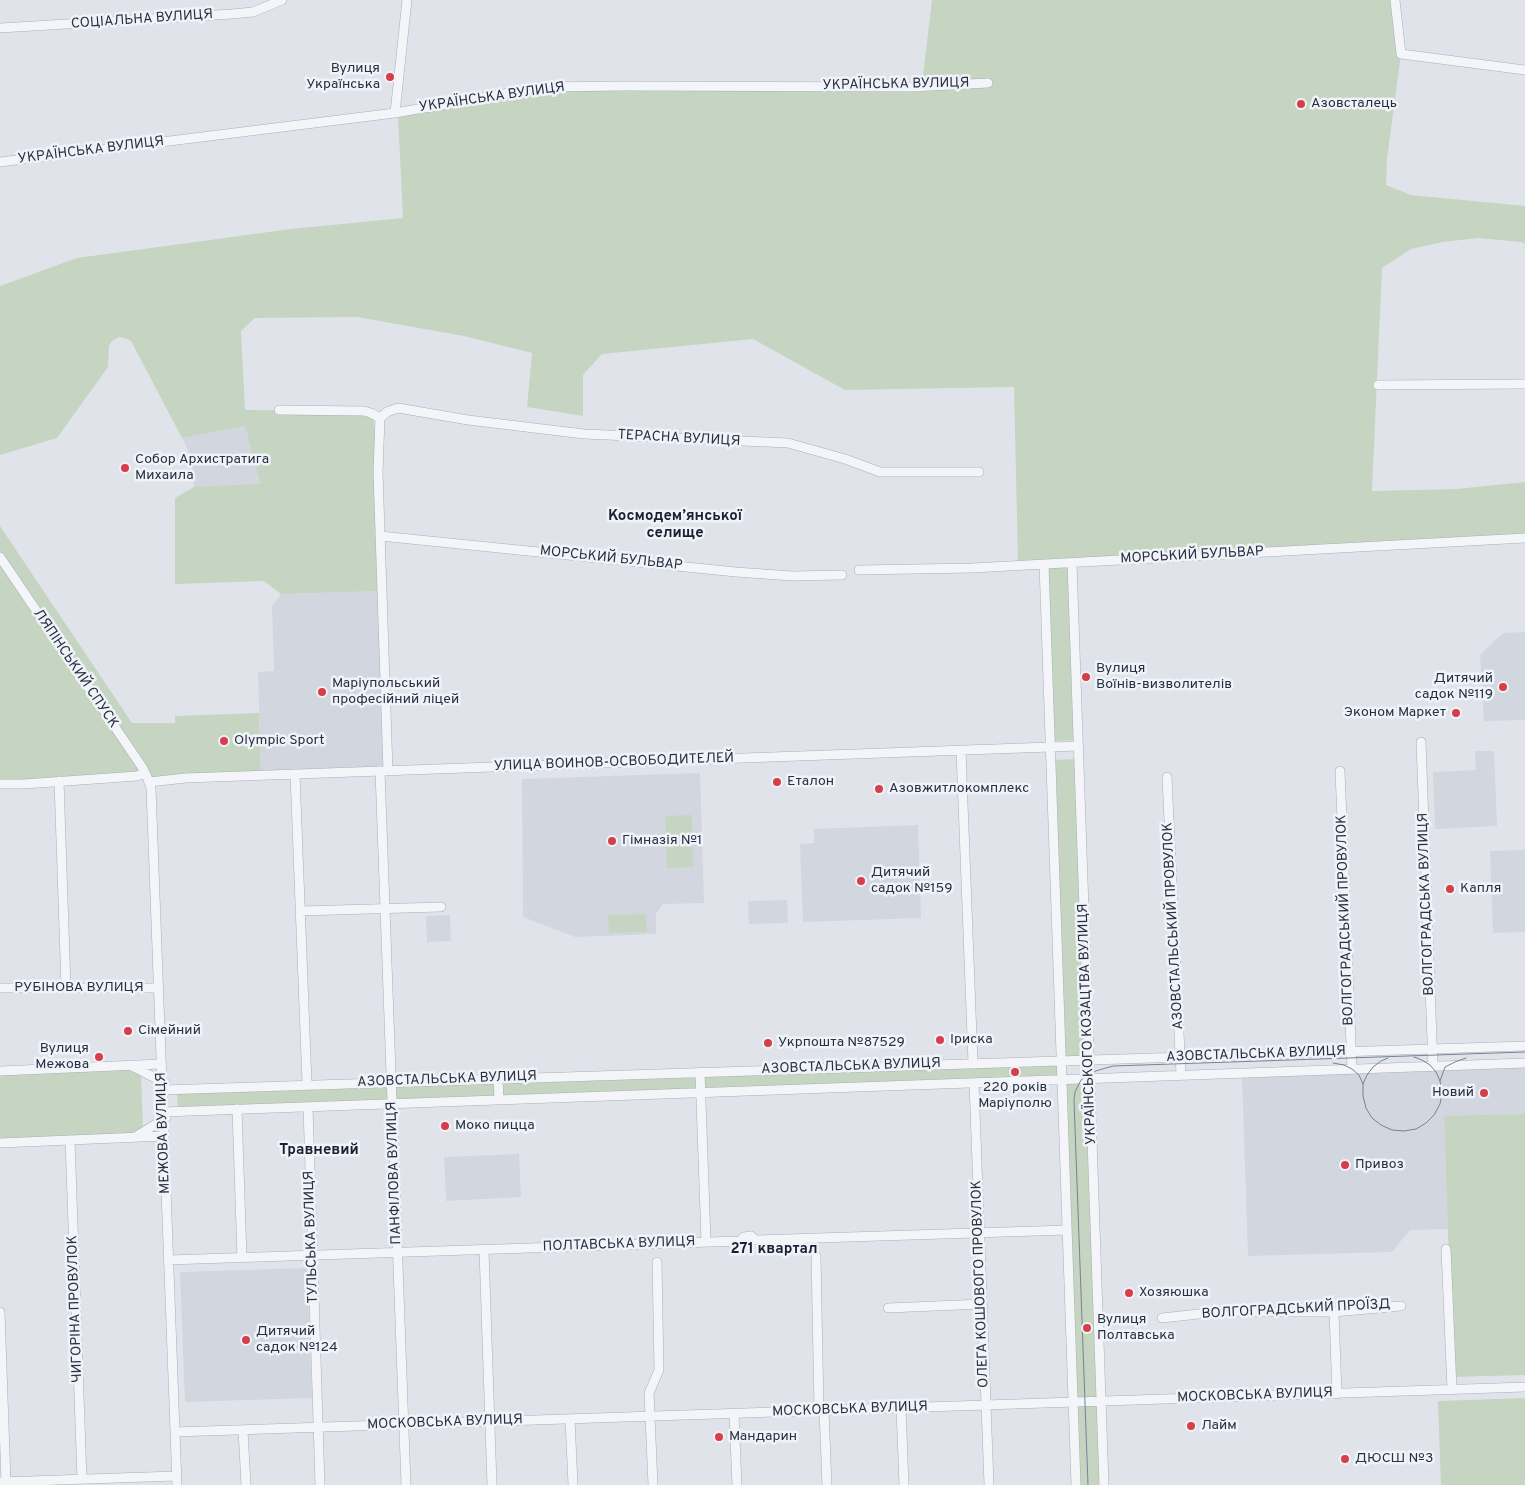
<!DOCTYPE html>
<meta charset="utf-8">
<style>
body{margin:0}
canvas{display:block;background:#e0e4ea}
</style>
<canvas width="1525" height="1485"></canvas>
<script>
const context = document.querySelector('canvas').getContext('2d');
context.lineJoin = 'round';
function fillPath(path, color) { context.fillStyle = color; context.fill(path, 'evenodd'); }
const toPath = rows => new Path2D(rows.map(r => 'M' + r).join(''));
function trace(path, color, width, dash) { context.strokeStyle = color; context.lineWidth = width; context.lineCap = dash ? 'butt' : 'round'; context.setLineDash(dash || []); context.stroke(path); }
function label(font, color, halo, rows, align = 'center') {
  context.font = font + ' Overpass,sans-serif'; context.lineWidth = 5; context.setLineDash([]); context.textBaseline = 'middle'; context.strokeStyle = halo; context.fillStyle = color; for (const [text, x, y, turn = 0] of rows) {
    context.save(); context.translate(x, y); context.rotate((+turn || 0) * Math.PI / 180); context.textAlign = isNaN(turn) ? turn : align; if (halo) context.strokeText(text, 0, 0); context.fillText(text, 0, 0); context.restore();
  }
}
fillPath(toPath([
 [245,426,260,485,194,487,191,456,182,438],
 [382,591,388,771,261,775,258,672,274,671,272,606,281,594],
 [1525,632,1525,720,1484,721,1480,655,1503,633],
 [1475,751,1494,751,1497,826,1435,829,1433,772,1476,770],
 [700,773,704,903,663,904,656,914,656,934,575,937,523,917,522,779],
 [918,825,921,918,803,922,800,844,814,843,814,829],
 [1525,850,1525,932,1493,933,1490,851],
 [787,900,788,923,749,924,748,901],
 [450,915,451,941,427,942,426,916],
 [1525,1067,1525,1114,1444,1117,1448,1229,1410,1230,1392,1252,1248,1256,1242,1077],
 [519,1154,521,1197,446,1201,444,1157],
 [307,1268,312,1398,185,1402,180,1272]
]), '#d2d6df');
fillPath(toPath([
 [932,0,1395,0,1401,54,1387,159,1386,185,1411,195,1525,206,1525,244,1521,242,1478,238,1443,242,1411,249,1382,268,1372,491,1456,489,1525,482,1525,534,1018,563,1014,387,845,390,753,339,602,354,583,375,583,416,527,407,532,353,464,336,357,317,255,318,241,331,245,410,373,411,378,472,382,591,281,594,264,581,175,584,175,498,194,487,260,484,245,426,182,438,131,341,125,338,119,337,112,341,109,346,108,367,57,438,0,455,0,286,77,258,291,229,403,218,398,116,530,91,722,89,921,92],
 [0,526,132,723,175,723,175,716,259,713,261,775,59,781,0,784],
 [1070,566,1076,740,1053,741,1046,568],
 [1077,759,1087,1057,1064,1057,1053,760],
 [692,815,693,867,667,868,665,816],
 [646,914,647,932,609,933,608,915],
 [1059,1063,1060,1079,178,1109,177,1091],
 [129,1067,141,1073,143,1129,134,1135,0,1141,0,1073],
 [1087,1082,1099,1399,1076,1400,1065,1083],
 [1525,1114,1525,1375,1453,1377,1444,1116],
 [1525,1398,1525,1485,1441,1485,1438,1401],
 [1099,1404,1102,1485,1079,1485,1076,1405]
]), '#c5d5c1');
const minor = toPath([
 [1395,0,1401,54,1525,70],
 [0,28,232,14,253,12,282,0],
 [395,113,407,0],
 [0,162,395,113,543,87,624,86,911,87,988,83],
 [1378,385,1525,384],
 [279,410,364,411,371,413,380,418,378,472,388,771],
 [380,418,387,412,398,408,468,420,584,434,788,443,845,459,880,472,979,472],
 [380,536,736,572,792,576,842,575],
 [0,557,142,767,147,777,151,788,177,1485],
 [1072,563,1104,1485],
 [1044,564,1076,1485],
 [859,570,972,568,1525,538],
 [1421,742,1433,1067],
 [961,751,973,1063],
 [380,771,406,1485],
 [1340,771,1352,1069],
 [295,774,307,1084],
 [1167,777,1181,1075],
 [59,781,66,988],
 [149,782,186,778,1078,746],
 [0,784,24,784,137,776,145,773],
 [300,911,441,907],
 [0,988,158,988],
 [130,1065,165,1083],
 [0,1071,161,1064],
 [700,1072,706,1242],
 [498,1078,499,1100],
 [974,1083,989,1485],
 [162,1090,1525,1046],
 [308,1107,320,1485],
 [237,1109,242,1258],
 [163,1112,1525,1063],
 [135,1137,166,1118],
 [70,1140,82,1479],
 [0,1143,164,1136],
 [1446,1249,1452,1390],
 [484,1250,492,1485],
 [816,1256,819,1411],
 [168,1260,740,1241,744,1237,751,1236,756,1240,1067,1230],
 [888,1308,982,1304],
 [0,1312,6,1482],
 [1334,1312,1337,1394],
 [1162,1318,1226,1311,1277,1312,1334,1312,1401,1306],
 [901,1408,904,1485],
 [824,1411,827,1485],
 [734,1414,737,1485],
 [570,1419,573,1485],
 [243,1430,246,1485],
 [175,1432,1525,1387],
 [0,1482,176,1476],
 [653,1485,649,1393,659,1370,657,1262]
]);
trace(minor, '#a9aeb8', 10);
trace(minor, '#f4f5f8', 9);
trace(toPath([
 [1388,1058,1381,1061,1373,1067,1367,1075,1363,1084,1363,1096,1366,1108,1372,1118,1381,1125,1392,1130,1404,1131,1416,1129,1426,1123,1434,1115,1440,1104,1442,1092,1440,1081,1436,1072,1430,1065,1422,1060,1414,1057],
 [1333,1063,1344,1065,1352,1069,1359,1075,1363,1084],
 [1440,1081,1445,1067,1455,1062,1466,1058],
 [1088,1485,1074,1100,1075,1092,1081,1080,1092,1072,1113,1066,1525,1052]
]), '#798195', 1);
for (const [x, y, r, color] of [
 [390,77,5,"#d63e4a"],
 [1301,104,5,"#d63e4a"],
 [125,468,5,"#d63e4a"],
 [1086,677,5,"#d63e4a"],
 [1503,687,5,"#d63e4a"],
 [322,692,5,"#d63e4a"],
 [1456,713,5,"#d63e4a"],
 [224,741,5,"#d63e4a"],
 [777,782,5,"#d63e4a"],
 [879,789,5,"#d63e4a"],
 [612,841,5,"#d63e4a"],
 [861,881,5,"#d63e4a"],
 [1450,889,5,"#d63e4a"],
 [128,1031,5,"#d63e4a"],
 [940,1040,5,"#d63e4a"],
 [768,1043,5,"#d63e4a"],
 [99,1057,5,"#d63e4a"],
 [1015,1072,5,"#d63e4a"],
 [1484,1093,5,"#d63e4a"],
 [445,1126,5,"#d63e4a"],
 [1345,1165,5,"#d63e4a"],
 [1129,1293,5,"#d63e4a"],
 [1087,1328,5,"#d63e4a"],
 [246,1340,5,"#d63e4a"],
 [1191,1426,5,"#d63e4a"],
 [719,1437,5,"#d63e4a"],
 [1345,1459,5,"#d63e4a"]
]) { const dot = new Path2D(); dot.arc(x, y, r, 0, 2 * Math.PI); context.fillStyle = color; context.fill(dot); trace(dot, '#f0f3f7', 2); }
label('14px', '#283043', '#f0f3f7', [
 ["СОЦІАЛЬНА ВУЛИЦЯ",142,20,-4],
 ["УКРАЇНСЬКА ВУЛИЦЯ",896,85,-1],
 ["УКРАЇНСЬКА ВУЛИЦЯ",492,98,-8],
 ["УКРАЇНСЬКА ВУЛИЦЯ",91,151,-7],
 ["ТЕРАСНА ВУЛИЦЯ",679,439,3],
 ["МОРСЬКИЙ БУЛЬВАР",1192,556,-3],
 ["МОРСЬКИЙ БУЛЬВАР",611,559,6],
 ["ЛЯПІНСЬКИЙ СПУСК",75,669,56],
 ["УЛИЦА ВОИНОВ-ОСВОБОДИТЕЛЕЙ",614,763,-2],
 ["ВОЛГОГРАДСЬКА ВУЛИЦЯ",1427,904,-92],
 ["ВОЛГОГРАДСЬКИЙ ПРОВУЛОК",1346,920,-92],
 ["АЗОВСТАЛЬСЬКИЙ ПРОВУЛОК",1174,926,-93],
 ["РУБІНОВА ВУЛИЦЯ",79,988],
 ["УКРАЇНСЬКОГО КОЗАЦТВА ВУЛИЦЯ",1088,1024,-92],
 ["АЗОВСТАЛЬСЬКА ВУЛИЦЯ",1256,1055,-2],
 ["АЗОВСТАЛЬСЬКА ВУЛИЦЯ",851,1067,-2],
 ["АЗОВСТАЛЬСЬКА ВУЛИЦЯ",447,1080,-2],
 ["МЕЖОВА ВУЛИЦЯ",164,1133,-92],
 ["ПАНФІЛОВА ВУЛИЦЯ",395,1173,-92],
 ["ТУЛЬСЬКА ВУЛИЦЯ",312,1237,-92],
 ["ПОЛТАВСЬКА ВУЛИЦЯ",619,1245,-2],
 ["ОЛЕГА КОШОВОГО ПРОВУЛОК",981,1284,-92],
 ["ЧИГОРІНА ПРОВУЛОК",76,1309,-92],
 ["ВОЛГОГРАДСЬКИЙ ПРОЇЗД",1296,1310,-3],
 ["МОСКОВСЬКА ВУЛИЦЯ",1255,1396,-2],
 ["МОСКОВСЬКА ВУЛИЦЯ",850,1410,-2],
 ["МОСКОВСЬКА ВУЛИЦЯ",445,1423,-2]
]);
label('14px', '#283043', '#f0f3f7', [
 ["Вулиця",380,69,"right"],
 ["Українська",380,85,"right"],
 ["Азовсталець",1311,104],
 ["Собор Архистратига",135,460],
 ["Михаила",135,476],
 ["Вулиця",1096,669],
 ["Воїнів-визволителів",1096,685],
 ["Дитячий",1493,679,"right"],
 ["садок №119",1493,695,"right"],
 ["Маріупольський",332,684],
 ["професійний ліцей",332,700],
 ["Эконом Маркет",1446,713,"right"],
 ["Olympic Sport",234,741],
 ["Еталон",787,782],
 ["Азовжитлокомплекс",889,789],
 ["Гімназія №1",622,841],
 ["Дитячий",871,873],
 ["садок №159",871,889],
 ["Капля",1460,889],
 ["Сімейний",138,1031],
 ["Іриска",950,1040],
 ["Укрпошта №87529",778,1043],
 ["Вулиця",89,1049,"right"],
 ["Межова",89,1065,"right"],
 ["220 років",1015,1088,"center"],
 ["Маріуполю",1015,1104,"center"],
 ["Новий",1474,1093,"right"],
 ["Моко пицца",455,1126],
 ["Привоз",1355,1165],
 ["Хозяюшка",1139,1293],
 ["Вулиця",1097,1320],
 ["Полтавська",1097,1336],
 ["Дитячий",256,1332],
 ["садок №124",256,1348],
 ["Лайм",1201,1426],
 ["Мандарин",729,1437],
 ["ДЮСШ №3",1355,1459]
], 'left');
label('bold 15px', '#1a2134', '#f0f3f7', [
 ["Космодем’янської",675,517],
 ["селище",675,534],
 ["Травневий",319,1151],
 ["271 квартал",774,1250]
]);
</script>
